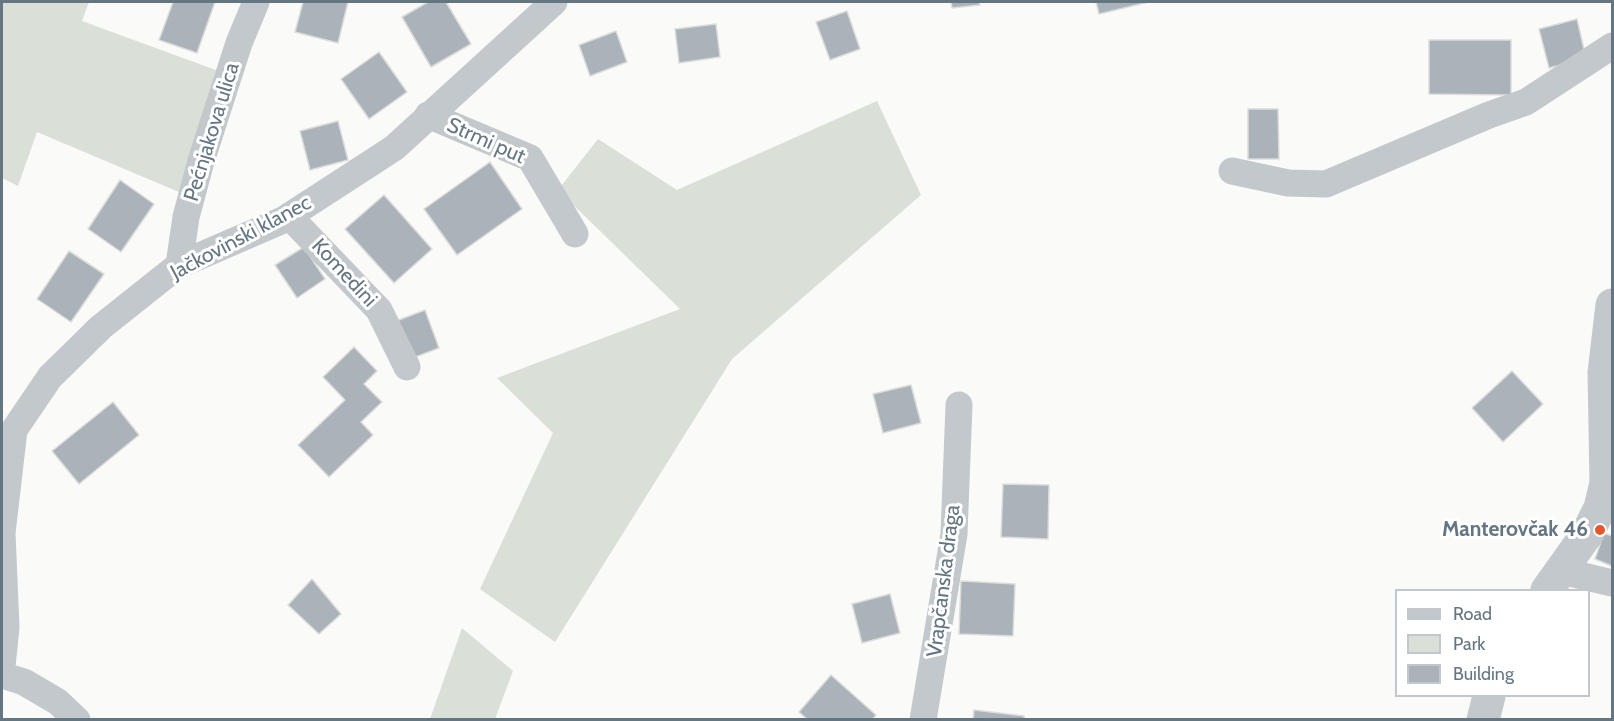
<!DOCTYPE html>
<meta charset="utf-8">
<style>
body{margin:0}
#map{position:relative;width:1614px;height:721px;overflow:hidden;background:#fafaf8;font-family:Cabin,sans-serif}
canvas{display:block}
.frame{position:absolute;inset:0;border:3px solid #657683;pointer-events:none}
.legend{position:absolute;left:1395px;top:589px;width:195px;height:108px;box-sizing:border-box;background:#fff;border:2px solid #c1c8cd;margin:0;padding:8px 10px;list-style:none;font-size:18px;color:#657683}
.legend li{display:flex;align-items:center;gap:12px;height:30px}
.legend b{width:30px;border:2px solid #c1c8cd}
</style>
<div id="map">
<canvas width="1614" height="721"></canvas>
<div class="frame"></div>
<ul class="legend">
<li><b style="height:8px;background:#c3c8cc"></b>Road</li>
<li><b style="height:16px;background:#dadfd7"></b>Park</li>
<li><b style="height:16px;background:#aab3b9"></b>Building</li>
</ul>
</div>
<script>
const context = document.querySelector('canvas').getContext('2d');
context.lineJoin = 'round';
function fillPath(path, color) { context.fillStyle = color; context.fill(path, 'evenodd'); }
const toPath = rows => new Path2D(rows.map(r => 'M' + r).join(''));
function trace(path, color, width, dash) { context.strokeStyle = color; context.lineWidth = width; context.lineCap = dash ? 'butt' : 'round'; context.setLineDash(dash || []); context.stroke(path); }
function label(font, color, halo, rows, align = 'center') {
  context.font = font + ' Cabin,sans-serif'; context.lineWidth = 6; context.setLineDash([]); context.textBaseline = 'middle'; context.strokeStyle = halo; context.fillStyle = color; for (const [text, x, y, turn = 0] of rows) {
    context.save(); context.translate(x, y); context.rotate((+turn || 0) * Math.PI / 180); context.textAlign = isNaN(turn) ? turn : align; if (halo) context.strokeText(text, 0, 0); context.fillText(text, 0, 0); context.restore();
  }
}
fillPath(toPath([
 [2,2,89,2,82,21,224,73,186,195,37,132,18,186,2,178],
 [877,101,921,195,732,359,555,642,480,589,553,433,497,378,680,309,558,190,598,139,677,190],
 [462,628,513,671,495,719,430,719]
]), '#dadfd7');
const building = toPath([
 [173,2,215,2,197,53,159,40,173,2],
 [303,2,348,2,338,43,295,32,303,2],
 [428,2,446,2,471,44,431,67,402,17,428,2],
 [951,2,979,2,980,5,952,8,951,2],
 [1096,2,1149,2,1099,14,1096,2],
 [847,11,860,49,830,60,816,22,847,11],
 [1577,19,1586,58,1549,68,1539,29,1577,19],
 [716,24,720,57,679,63,675,29,716,24],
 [616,31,627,62,590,76,579,45,616,31],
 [1429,40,1511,40,1511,95,1429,94,1429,40],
 [379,52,407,92,369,119,341,79,379,52],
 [1248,109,1278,109,1279,159,1248,159,1248,109],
 [338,121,348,160,310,170,300,131,338,121],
 [490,162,522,209,457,255,424,209,490,162],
 [120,180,154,204,121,252,88,229,120,180],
 [384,195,432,249,394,283,345,229,384,195],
 [304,247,325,279,297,298,275,265,304,247],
 [69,251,104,274,71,322,37,299,69,251],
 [425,310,439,348,410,359,396,321,425,310],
 [354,347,377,371,364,384,382,402,361,422,373,435,329,477,298,445,345,400,323,377,354,347],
 [1512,371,1543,404,1503,442,1472,408,1512,371],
 [911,385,921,423,883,433,873,394,911,385],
 [113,402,139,435,79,484,52,451,113,402],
 [1003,484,1049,485,1048,539,1001,537,1003,484],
 [1604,533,1612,536,1612,566,1595,559,1604,533],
 [312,579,341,614,319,634,288,605,312,579],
 [961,581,1015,584,1013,636,959,634,961,581],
 [890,594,900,633,862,643,852,604,890,594],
 [831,675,876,715,872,720,808,720,799,712,831,675],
 [974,710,1024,716,1024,720,973,720,974,710]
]);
fillPath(building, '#aab3b9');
trace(building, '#dcdcda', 1.5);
trace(toPath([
 [428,115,530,158,575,234],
 [1232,171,1288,183,1326,184,1489,115,1526,102,1612,46],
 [289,216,379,310,407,367],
 [179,265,186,217,201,161,239,43,256,2],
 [1562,571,1612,583],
 [2,666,6,627,2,533,14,430,50,377,101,327,179,265,283,220,394,148,554,2],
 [2,675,24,682,58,702,77,720],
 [923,720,954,534,959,405]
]), '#c3c8cc', 27);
trace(toPath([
 [1547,590,1587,534,1600,508,1606,483,1604,373,1612,305],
 [1483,720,1489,696]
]), '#c3c8cc', 33);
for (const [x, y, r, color] of [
 [1600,530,6,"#e4572e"]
]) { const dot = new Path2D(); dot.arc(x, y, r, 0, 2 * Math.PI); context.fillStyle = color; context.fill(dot); trace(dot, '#fff', 2); }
label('21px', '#657683', '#fff', [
 ["Pećnjakova ulica",212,132,-73],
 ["Strmi put",486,141,24],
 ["Jačkovinski klanec",241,238,-28],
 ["Komedini",344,273,47],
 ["Vrapčanska draga",944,581,-83]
]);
label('bold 21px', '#657683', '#fff', [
 ["Manterovčak 46",1588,530]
], 'right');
</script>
